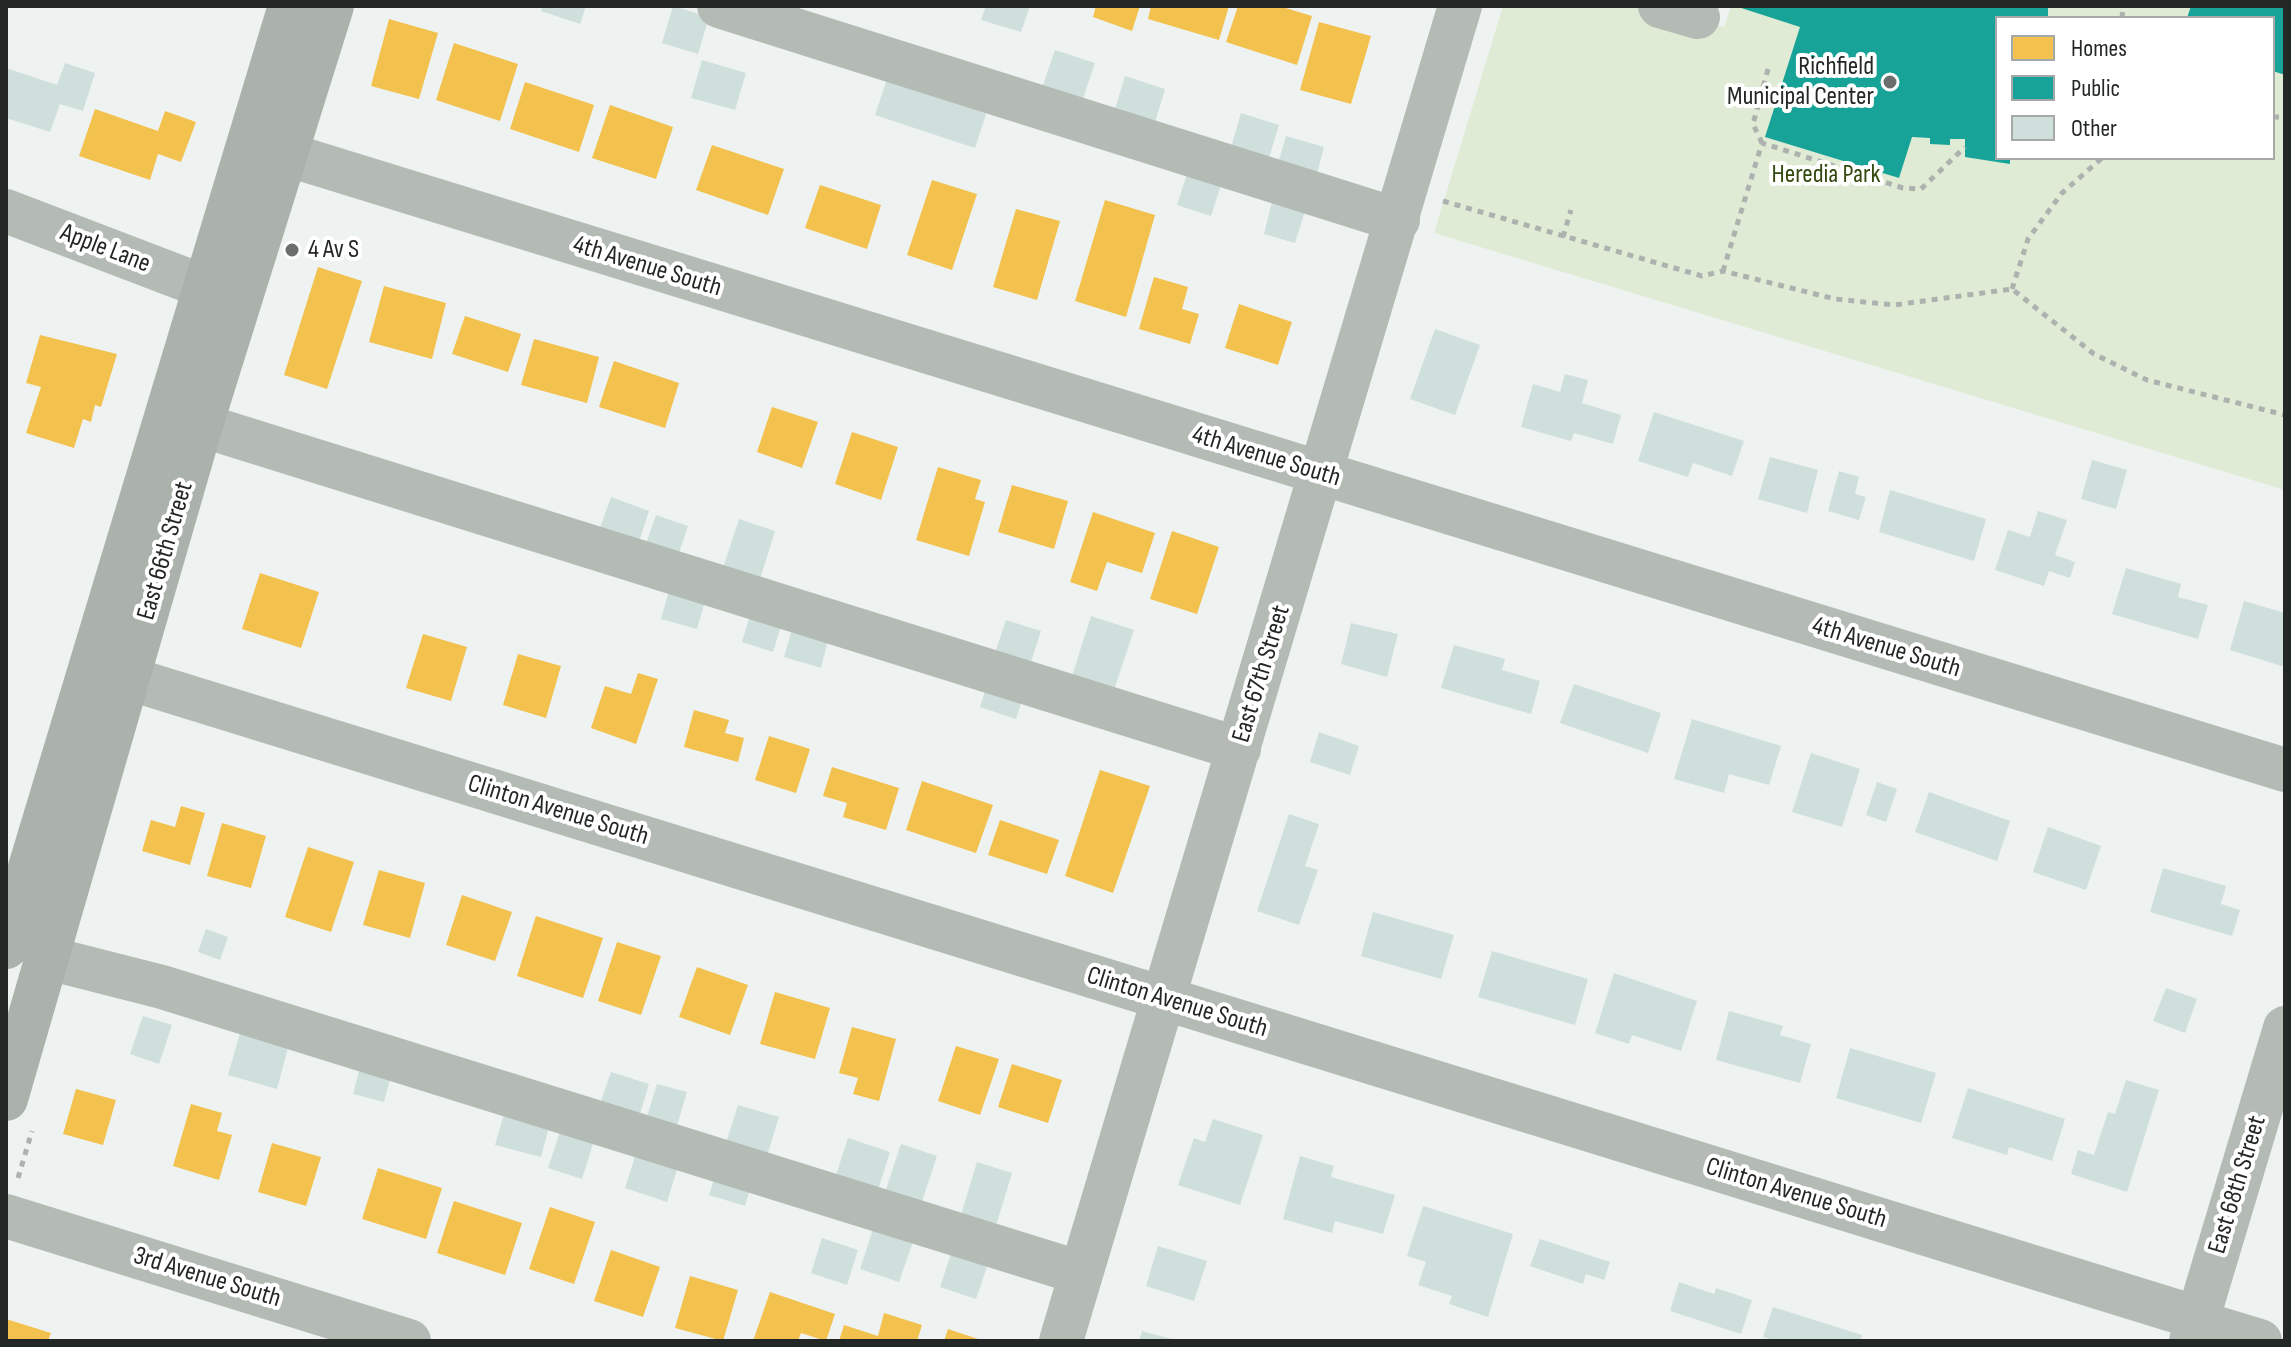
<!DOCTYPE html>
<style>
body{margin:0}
#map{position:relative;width:2291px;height:1347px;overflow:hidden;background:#eef3f1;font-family:"Sofia Sans Condensed",sans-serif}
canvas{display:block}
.frame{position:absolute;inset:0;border:8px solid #232725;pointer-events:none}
.legend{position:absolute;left:1995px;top:16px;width:280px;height:144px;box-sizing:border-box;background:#fff;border:2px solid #a7a9a8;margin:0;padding:10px 14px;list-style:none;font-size:24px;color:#232725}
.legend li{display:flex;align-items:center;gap:16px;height:40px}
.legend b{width:40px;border:2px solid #a7a9a8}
</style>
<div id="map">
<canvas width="2291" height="1347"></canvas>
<div class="frame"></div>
<ul class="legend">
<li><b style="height:22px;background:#f2c14e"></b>Homes</li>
<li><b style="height:22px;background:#17a398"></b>Public</li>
<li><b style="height:22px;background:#cedfdc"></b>Other</li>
</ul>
</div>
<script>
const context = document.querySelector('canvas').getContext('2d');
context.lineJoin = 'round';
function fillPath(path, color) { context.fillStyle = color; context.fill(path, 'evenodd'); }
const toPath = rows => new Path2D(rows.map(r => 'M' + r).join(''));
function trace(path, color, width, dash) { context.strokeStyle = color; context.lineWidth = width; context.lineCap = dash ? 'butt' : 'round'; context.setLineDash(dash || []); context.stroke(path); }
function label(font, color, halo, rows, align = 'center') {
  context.font = font + ' "Sofia Sans Condensed",sans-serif'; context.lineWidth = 8; context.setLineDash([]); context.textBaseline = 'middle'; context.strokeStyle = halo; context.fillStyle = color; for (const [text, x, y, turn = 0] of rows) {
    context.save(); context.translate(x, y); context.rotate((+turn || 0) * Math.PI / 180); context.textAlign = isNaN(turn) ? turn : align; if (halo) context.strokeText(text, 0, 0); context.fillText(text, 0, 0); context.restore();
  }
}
fillPath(toPath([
 [1503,6,1654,6,1724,27,1731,6,2285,6,2285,490,1434,233],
 [1997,18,2273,18,2273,158,1997,158]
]), '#dfebd5');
fillPath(toPath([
 [1096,6,1140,6,1132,31,1093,17],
 [1151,6,1229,6,1219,40,1148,19],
 [1238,6,1279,6,1312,16,1297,65,1226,42],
 [389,19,438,33,419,99,371,86],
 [1319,22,1371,36,1351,104,1300,90],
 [454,43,518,64,500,121,436,100],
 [525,82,594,105,579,152,510,129],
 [610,105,673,127,656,179,592,158],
 [95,109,158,131,165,111,196,122,181,162,158,154,150,180,79,156],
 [712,145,784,169,768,215,696,190],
 [932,180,977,194,952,270,907,255],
 [820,185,881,205,867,249,805,228],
 [1105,200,1155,215,1126,317,1075,301],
 [1016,209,1060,221,1037,300,993,287],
 [318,267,362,281,327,389,284,375],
 [1154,277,1188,287,1182,309,1199,314,1190,344,1139,329],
 [384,286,446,303,432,359,369,342],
 [1239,304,1292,322,1278,365,1225,348],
 [465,316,521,334,508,372,452,354],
 [40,335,117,354,101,407,95,405,91,422,83,419,74,448,26,433,41,387,26,383],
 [534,339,599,357,587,403,521,385],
 [614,361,679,383,665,428,599,407],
 [772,407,818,422,802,468,757,452],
 [852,432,898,447,881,500,835,484],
 [938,467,981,480,975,499,985,502,969,556,916,540],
 [1012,485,1068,501,1054,549,998,532],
 [1093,512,1155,533,1142,573,1107,562,1097,591,1070,582],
 [1172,531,1219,547,1197,614,1150,599],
 [260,573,319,592,301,648,242,629],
 [423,634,467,647,451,701,406,688],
 [518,654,561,666,546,718,503,705],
 [638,673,658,679,636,744,591,728,605,686,631,694],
 [694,710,729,720,725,733,744,738,738,762,684,747],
 [769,736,810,749,796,793,755,780],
 [832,767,899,788,886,830,843,817,847,803,823,796],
 [1100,770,1150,786,1113,893,1065,876],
 [922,781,993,805,976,853,906,830],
 [181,806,205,813,190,865,142,851,151,820,175,827],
 [1000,820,1059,840,1047,874,988,855],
 [222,823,266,836,251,888,207,876],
 [308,847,354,862,331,932,285,917],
 [379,870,425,883,410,938,363,925],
 [462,895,512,912,495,961,446,945],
 [536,916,603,938,583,998,517,976],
 [617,942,661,956,641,1015,598,1001],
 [697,967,748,985,730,1035,679,1017],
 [775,992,830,1008,815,1059,760,1044],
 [852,1027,896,1039,879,1101,853,1094,858,1078,839,1073],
 [956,1046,999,1059,980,1115,938,1101],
 [1012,1064,1062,1080,1048,1123,998,1107],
 [76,1089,116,1100,103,1145,63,1134],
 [191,1104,222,1113,217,1131,232,1135,219,1180,173,1166],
 [272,1143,321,1157,306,1206,258,1192],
 [378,1168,442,1188,426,1239,362,1219],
 [454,1201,522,1223,505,1275,437,1253],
 [550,1207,595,1222,574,1284,529,1269],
 [611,1250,660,1267,643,1317,594,1301],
 [690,1276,738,1290,723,1341,675,1328],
 [770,1292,835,1314,826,1341,801,1333,798,1341,753,1341],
 [884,1313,922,1325,917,1341,839,1341,844,1325,878,1336],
 [6,1319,51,1333,48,1341,6,1341],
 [948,1329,981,1340,981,1341,944,1341]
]), '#f2c14e');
fillPath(toPath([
 [1735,6,2048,6,2048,18,1997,18,1997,158,2010,158,2010,164,1965,157,1965,139,1950,139,1950,145,1930,144,1930,138,1912,137,1899,178,1765,137,1800,27],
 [2191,6,2285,6,2285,75,2273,71,2273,18,2187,18]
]), '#17a398');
fillPath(toPath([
 [543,6,586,6,580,24,541,11],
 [673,6,709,17,698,54,662,43],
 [986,6,1030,6,1021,32,981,20],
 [1055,50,1095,63,1080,107,1040,94],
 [702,60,746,73,735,110,691,98],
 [65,63,95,73,83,111,60,104,50,132,6,118,6,68,57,85],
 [889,73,989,105,975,148,875,115],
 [1125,76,1165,89,1152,132,1112,119],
 [1241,113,1279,125,1267,164,1230,151],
 [1286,136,1324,147,1316,178,1277,167],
 [1188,171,1222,182,1211,216,1177,205],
 [1273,198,1306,208,1295,243,1264,234],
 [1435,329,1480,345,1455,415,1410,399],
 [1565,374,1588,380,1582,403,1621,415,1613,444,1574,433,1571,441,1521,427,1533,384,1560,392],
 [1654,412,1744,441,1732,476,1693,463,1688,477,1638,461],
 [1770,457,1818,470,1807,513,1758,499],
 [2092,460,2127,470,2116,509,2081,499],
 [1839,471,1859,477,1855,494,1866,497,1859,520,1828,511],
 [1890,490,1986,519,1974,561,1879,532],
 [611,497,649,511,638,545,599,531],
 [2038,511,2067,520,2055,555,2075,562,2070,578,2049,571,2044,586,1995,570,2008,530,2030,537],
 [656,515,688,526,678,556,646,544],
 [739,519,775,531,760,579,723,568],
 [2126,568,2181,584,2178,597,2208,605,2198,639,2112,614],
 [671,584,707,594,697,629,661,619],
 [2244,601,2285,613,2285,667,2230,650],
 [752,609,783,619,773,652,742,642],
 [1091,616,1134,630,1114,690,1072,676],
 [1006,620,1041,631,1030,665,995,653],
 [794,622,830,632,821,668,784,657],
 [1351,623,1398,634,1387,677,1341,664],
 [1454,645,1505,659,1502,670,1540,681,1531,714,1441,688],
 [989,679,1025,691,1016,719,980,707],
 [1574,684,1661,713,1648,753,1560,723],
 [1692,719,1781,746,1769,785,1729,774,1724,793,1674,779],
 [1319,732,1359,746,1350,775,1310,762],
 [1811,753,1860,769,1842,827,1792,812],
 [1877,782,1897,789,1886,822,1866,815],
 [1929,792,2010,821,1997,861,1915,832],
 [1289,814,1319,824,1305,866,1318,870,1299,925,1257,911],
 [2048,827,2101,846,2086,890,2033,872],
 [2163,868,2226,886,2221,904,2240,910,2232,936,2150,912],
 [1373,912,1454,935,1441,979,1361,956],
 [206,929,228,937,220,960,198,952],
 [1492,951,1588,979,1575,1025,1478,997],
 [1614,973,1697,1001,1681,1051,1632,1035,1629,1044,1595,1033],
 [2166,988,2197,999,2185,1033,2153,1021],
 [1729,1011,1783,1026,1780,1035,1811,1044,1800,1083,1716,1060],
 [143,1016,172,1025,159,1064,130,1054],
 [242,1026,290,1040,277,1089,228,1075],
 [1850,1048,1936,1073,1921,1123,1836,1098],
 [363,1055,394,1063,384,1102,353,1094],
 [611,1072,649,1084,639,1117,600,1104],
 [2126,1080,2159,1090,2127,1192,2071,1174,2078,1150,2094,1155,2108,1112,2115,1114],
 [657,1084,687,1092,676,1129,646,1120],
 [1968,1088,2065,1119,2052,1161,2009,1147,2007,1155,1952,1138],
 [738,1105,779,1117,767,1156,726,1143],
 [505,1110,550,1123,541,1157,495,1145],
 [1213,1119,1263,1135,1240,1205,1178,1185,1194,1138,1205,1142],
 [562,1126,595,1137,582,1179,548,1168],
 [848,1138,890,1152,877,1193,835,1178],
 [901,1144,937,1156,921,1204,885,1192],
 [638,1147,680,1160,667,1202,625,1188],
 [1300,1156,1334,1166,1331,1177,1395,1195,1383,1234,1335,1221,1332,1233,1283,1219],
 [977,1162,1012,1173,995,1229,960,1218],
 [718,1167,753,1178,745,1206,709,1195],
 [1423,1206,1513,1234,1488,1317,1449,1304,1452,1296,1418,1285,1426,1262,1407,1256],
 [876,1220,916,1233,899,1282,860,1269],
 [822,1238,858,1250,847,1285,811,1273],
 [1540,1239,1610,1262,1604,1280,1586,1274,1583,1284,1530,1266],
 [954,1245,990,1258,976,1299,940,1287],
 [1158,1246,1207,1261,1194,1301,1146,1286],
 [1679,1282,1714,1294,1716,1288,1752,1300,1741,1334,1670,1311],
 [1773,1307,1862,1335,1860,1341,1776,1341,1763,1337],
 [1142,1331,1175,1340,1175,1341,1139,1341]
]), '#cedfdc');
trace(toPath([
 [2122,18,2123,6],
 [2273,117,2285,117],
 [1762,143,1753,124,1768,69],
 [1443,201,1702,276,1723,271,1835,299,1894,305,2012,289,2094,354,2147,380,2285,415],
 [1563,237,1571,210],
 [1723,271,1762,143,1903,188,1921,189,1965,147],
 [2012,289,2028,239,2062,193,2102,158],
 [18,1178,32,1131]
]), '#adb2af', 5, [6, 6]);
trace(toPath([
 [719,6,1398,220],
 [1660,6,1698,17],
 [250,143,2285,770],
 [6,211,205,287],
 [201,425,1239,749],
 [92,667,2198,1318,2207,1325,2260,1341],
 [48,958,162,987,1081,1273],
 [6,1216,409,1341],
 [1061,1341,1460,6],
 [2191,1341,2285,1028]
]), '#b4bbb5', 44);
trace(toPath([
 [6,947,290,6],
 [6,1099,201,425,332,6]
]), '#abb2ab', 44);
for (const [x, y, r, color] of [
 [1890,82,8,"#6a6e6c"],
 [292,250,8,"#6a6e6c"]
]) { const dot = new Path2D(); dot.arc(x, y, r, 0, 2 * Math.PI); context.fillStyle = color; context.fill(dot); trace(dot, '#fff', 3); }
label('26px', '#232725', '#fff', [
 ["Richfield",1874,67],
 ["Municipal Center",1874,97],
 ["4 Av S",308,250,"left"]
], 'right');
label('26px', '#33490e', '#fff', [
 ["Heredia Park",1826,175]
]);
label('26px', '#232725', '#fff', [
 ["Apple Lane",105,249,21],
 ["4th Avenue South",647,267,17],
 ["4th Avenue South",1266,457,17],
 ["East 66th Street",166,551,-74],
 ["4th Avenue South",1886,648,17],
 ["East 67th Street",1262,674,-73],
 ["Clinton Avenue South",558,811,17],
 ["Clinton Avenue South",1177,1003,17],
 ["East 68th Street",2238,1185,-73],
 ["Clinton Avenue South",1796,1194,17],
 ["3rd Avenue South",207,1278,17]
]);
</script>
